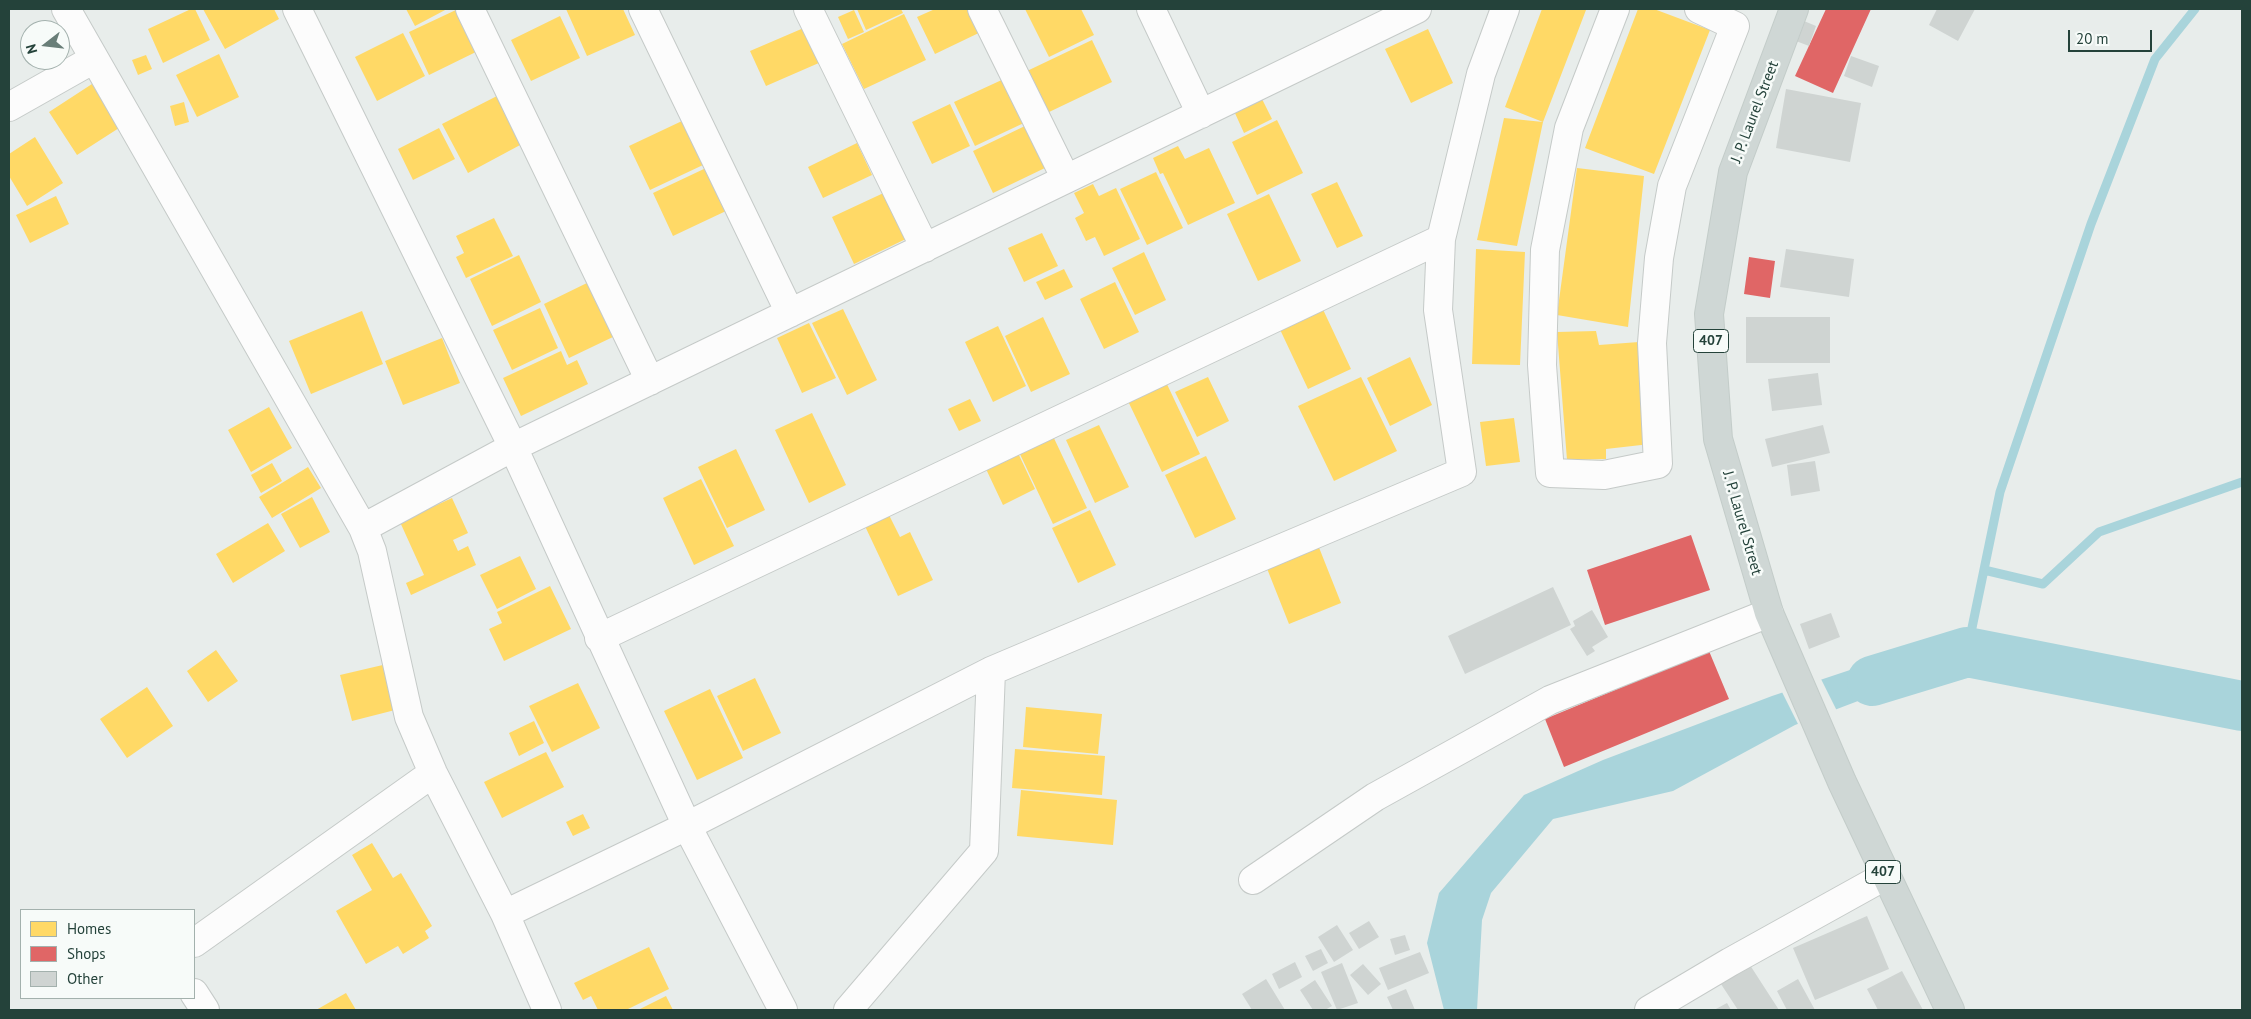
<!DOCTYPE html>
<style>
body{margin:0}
#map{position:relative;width:2251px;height:1019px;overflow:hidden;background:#e8edeb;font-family:"PT Sans",sans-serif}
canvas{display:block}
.frame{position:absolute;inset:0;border:10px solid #24423a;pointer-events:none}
.legend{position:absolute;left:20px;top:909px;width:175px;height:90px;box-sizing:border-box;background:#f7fbf9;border:1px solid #a3b1ad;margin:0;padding:6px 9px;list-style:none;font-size:15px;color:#24423a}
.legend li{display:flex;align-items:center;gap:10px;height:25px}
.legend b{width:25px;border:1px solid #a3b1ad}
.north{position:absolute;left:20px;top:20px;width:50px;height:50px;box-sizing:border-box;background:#f7fbf9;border:1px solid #a3b1ad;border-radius:50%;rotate:254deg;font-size:14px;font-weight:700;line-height:20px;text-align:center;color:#24423a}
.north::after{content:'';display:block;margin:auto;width:18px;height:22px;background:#697e78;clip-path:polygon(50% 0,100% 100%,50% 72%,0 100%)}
.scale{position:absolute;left:2068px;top:30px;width:84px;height:22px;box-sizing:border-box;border:2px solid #24423a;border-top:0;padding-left:6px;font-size:15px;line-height:18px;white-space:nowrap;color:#24423a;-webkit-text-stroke:4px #f7fbf9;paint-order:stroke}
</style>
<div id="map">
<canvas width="2251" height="1019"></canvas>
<div class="frame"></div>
<ul class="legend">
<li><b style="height:14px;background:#ffd966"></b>Homes</li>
<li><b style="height:14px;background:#e06666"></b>Shops</li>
<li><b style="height:14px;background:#cfd4d2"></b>Other</li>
</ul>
<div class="north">N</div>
<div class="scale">20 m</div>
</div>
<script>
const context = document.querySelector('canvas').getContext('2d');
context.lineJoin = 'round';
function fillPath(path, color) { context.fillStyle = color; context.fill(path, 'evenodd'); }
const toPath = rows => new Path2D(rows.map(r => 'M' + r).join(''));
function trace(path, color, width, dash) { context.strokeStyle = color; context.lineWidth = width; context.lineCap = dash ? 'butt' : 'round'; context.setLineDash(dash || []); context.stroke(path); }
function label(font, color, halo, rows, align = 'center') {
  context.font = font + ' "PT Sans",sans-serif'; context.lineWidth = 5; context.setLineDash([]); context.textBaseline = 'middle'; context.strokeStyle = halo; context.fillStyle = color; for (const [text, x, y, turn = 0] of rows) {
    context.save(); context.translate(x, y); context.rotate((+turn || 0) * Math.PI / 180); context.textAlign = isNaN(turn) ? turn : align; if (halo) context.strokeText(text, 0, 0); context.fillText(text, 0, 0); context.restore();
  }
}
fillPath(toPath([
 [1913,649,1950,666,1795,725,1673,791,1553,819,1491,893,1482,920,1477,1010,1444,1010,1427,943,1439,893,1524,795,1603,760,1772,696]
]), '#a9d4db');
fillPath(toPath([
 [1820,677,1837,711,1799,726,1781,690]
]), '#e8edeb');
fillPath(toPath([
 [191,9,195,9,210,40,163,63,148,29],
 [203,9,274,9,279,19,225,49],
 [406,9,447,9,415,26],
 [458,9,482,49,429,75,409,32],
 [566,9,623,9,635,35,587,56],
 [857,9,901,9,903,13,866,30],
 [935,9,975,9,985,30,935,54,917,17],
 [1025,9,1081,9,1094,35,1049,57],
 [1542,9,1586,10,1543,122,1517,246,1477,240,1504,118,1543,122,1505,107],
 [1638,9,1654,9,1710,30,1654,174,1585,148],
 [854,10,864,32,848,39,838,17],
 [904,14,926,60,864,89,842,44],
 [560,16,580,58,531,81,511,40],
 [813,24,828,59,766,86,750,51],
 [1428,29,1453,83,1411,103,1385,49],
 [403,33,425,76,377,101,355,57],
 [1092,40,1112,82,1047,113,1027,71],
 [219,54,239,97,197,117,176,75],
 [146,55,152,69,138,75,132,60],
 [1006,78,1026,122,975,146,954,102],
 [92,84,119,128,77,155,49,112],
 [497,96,522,144,468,173,442,124],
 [1261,97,1272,119,1244,133,1234,111],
 [184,102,189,122,175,126,170,106],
 [950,104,970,146,932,164,912,122],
 [1277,120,1303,173,1257,195,1232,142],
 [682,121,703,165,650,190,629,146],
 [1027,125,1047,167,993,193,973,151],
 [439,128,455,159,413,180,398,149],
 [35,137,63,183,27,206,9,176,9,154],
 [857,143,872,175,823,198,808,167],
 [1178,146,1185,159,1209,148,1235,203,1188,225,1163,173,1160,174,1153,158],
 [706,168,726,211,673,236,653,193],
 [1577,168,1644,176,1628,327,1557,315],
 [1156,172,1183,228,1147,245,1120,189],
 [1337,182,1363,236,1337,248,1311,194],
 [1093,184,1099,196,1116,188,1140,239,1104,256,1095,237,1086,241,1075,218,1084,213,1074,193],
 [890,190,912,236,854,264,832,217],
 [1269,194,1301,261,1258,281,1227,214],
 [56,196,69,224,30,243,16,215],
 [494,218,513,256,466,278,456,257,464,253,456,236],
 [1042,233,1058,266,1024,282,1008,248],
 [1476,249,1525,252,1520,365,1472,364],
 [1144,252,1166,300,1135,315,1112,268],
 [519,255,541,302,492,326,470,279],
 [1064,269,1073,287,1045,300,1036,282],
 [589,282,615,336,569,358,544,304],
 [1115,282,1139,332,1104,349,1080,299],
 [1319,301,1351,369,1308,389,1276,321],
 [540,308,558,348,512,370,493,330],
 [843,309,877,380,847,395,812,323],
 [362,311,383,364,311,394,289,341],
 [1043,317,1070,374,1031,392,1005,336],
 [809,323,836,378,802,393,777,338],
 [998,326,1026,386,993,402,965,342],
 [1596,331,1599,345,1639,342,1650,444,1606,449,1606,459,1567,460,1557,332],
 [442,338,460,383,403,405,385,361],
 [561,351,567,365,577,360,588,384,521,416,503,378],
 [1410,357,1432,405,1390,426,1367,378],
 [1208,377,1229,421,1197,437,1175,392],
 [1361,377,1397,451,1334,481,1298,406],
 [1165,380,1200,454,1162,472,1127,399],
 [970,399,981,421,959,431,948,409],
 [269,407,292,448,251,472,228,430],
 [812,413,846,485,809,503,775,430],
 [1514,418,1520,462,1486,466,1480,422],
 [1099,425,1129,487,1095,503,1066,440],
 [1052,434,1087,508,1053,524,1018,450],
 [736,449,765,510,727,528,698,467],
 [1018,453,1035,489,1003,505,986,469],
 [1206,456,1236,519,1195,538,1165,475],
 [272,463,282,481,261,493,251,475],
 [308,467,321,488,272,518,259,497],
 [701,479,734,546,694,565,663,498],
 [312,497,330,532,300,548,281,514],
 [452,498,468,533,453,540,458,551,468,546,476,565,411,595,406,583,424,575,400,522],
 [1090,510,1116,565,1078,583,1052,528],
 [888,513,900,537,910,532,933,580,898,596,864,524],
 [268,523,285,551,233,583,216,554],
 [1318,545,1341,603,1289,624,1266,566],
 [520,556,536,589,497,609,480,575],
 [550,586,571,629,504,661,489,629,502,623,497,612],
 [216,650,238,681,208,702,187,671],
 [387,664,399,709,352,721,340,675],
 [755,678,781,733,743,751,717,696],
 [578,683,600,728,552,752,529,706],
 [147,687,173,726,127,758,100,719],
 [710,689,743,758,697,780,664,711],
 [1026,707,1102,714,1098,754,1023,747],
 [534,721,544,743,519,756,509,733],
 [1015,749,1105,756,1102,795,1012,788],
 [546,752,564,787,502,818,484,782],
 [1021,790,1117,800,1113,845,1017,836],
 [583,814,590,828,573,836,566,822],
 [372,843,393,878,401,873,432,926,425,931,429,938,403,954,398,946,366,964,336,911,372,890,352,855],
 [649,947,669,989,626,1010,598,1010,591,996,583,1000,574,983],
 [346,993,356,1010,316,1010],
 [666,996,673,1010,638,1010]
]), '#ffd966');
fillPath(toPath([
 [1826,9,1871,9,1833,93,1795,76],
 [1749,257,1775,261,1770,298,1744,294],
 [1691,535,1710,590,1605,625,1587,570],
 [1709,651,1729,699,1564,767,1545,719]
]), '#e06666');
trace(toPath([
 [1984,570,2043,584,2099,532,2242,482],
 [1967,652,2000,492,2091,224,2155,59,2195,9]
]), '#a9d4db', 9);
trace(toPath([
 [1872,681,1967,652,2242,706]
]), '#a9d4db', 50);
fillPath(toPath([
 [1937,9,1975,9,1958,41,1929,25],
 [1804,21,1816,26,1809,46,1796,41],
 [1851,56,1879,66,1872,87,1844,76],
 [1786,89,1861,103,1850,162,1776,148],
 [1786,249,1854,259,1849,297,1780,287],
 [1746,317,1830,317,1830,363,1746,363],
 [1818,373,1822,405,1772,411,1768,379],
 [1823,425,1830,453,1772,467,1765,439],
 [1815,461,1820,491,1791,496,1787,465],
 [1553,587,1571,625,1465,674,1448,636],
 [1592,610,1608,637,1592,647,1595,651,1587,656,1570,629,1575,626,1573,621],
 [1831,613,1840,637,1809,649,1800,624],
 [1867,916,1889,969,1815,1000,1793,948],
 [1369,921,1379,937,1359,949,1349,933],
 [1337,925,1353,950,1334,962,1318,937],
 [1405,935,1410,950,1395,955,1390,939],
 [1321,949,1328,963,1313,971,1305,956],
 [1420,952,1429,973,1388,990,1379,968],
 [1295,962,1302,977,1279,989,1272,974],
 [1748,962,1779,1010,1738,1010,1719,981],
 [1342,963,1358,1003,1337,1010,1321,972],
 [1363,964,1381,984,1368,995,1350,975],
 [1902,971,1923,1010,1878,1010,1867,989],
 [1266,979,1285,1010,1252,1010,1242,994],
 [1798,979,1815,1010,1787,1010,1777,991],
 [1315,980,1332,1006,1325,1010,1313,1010,1300,990],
 [1406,989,1415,1010,1393,1010,1387,997],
 [1727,1003,1731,1010,1714,1010]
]), '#cfd4d2');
const minor = toPath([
 [66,9,363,528,372,551,409,717,433,773,505,914,547,1010],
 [297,9,513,447,687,826,783,1010],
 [470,9,650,381],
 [643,9,790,313],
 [808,9,925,248],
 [982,9,1066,179],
 [1151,9,1201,114],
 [1615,9,1569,128,1545,250,1542,365,1550,473,1604,475,1658,464,1652,343,1659,258,1672,186,1735,26,1699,9],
 [9,107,94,59],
 [363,528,513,447,1417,9],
 [599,638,1441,239],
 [1253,880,1375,797,1550,700,1769,613],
 [505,914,687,826,991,671,1462,472,1438,310,1441,239,1481,74,1505,9],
 [194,943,433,773],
 [194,993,205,1010],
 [848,1010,984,851,991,671],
 [1649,1010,1730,962,1885,876]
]);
const major = toPath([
 [1794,9,1733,172,1709,314,1718,439,1769,613,1842,782,1950,1010]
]);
trace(minor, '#c5cac8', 30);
trace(major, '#c3ccc9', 30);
trace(minor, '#fcfcfc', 28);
trace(major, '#cfd7d5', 28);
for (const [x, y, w] of [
 [1711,341,35],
 [1883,872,35]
]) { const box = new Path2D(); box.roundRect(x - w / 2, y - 11.5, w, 23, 4); context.fillStyle = '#f7fbf9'; context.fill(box); trace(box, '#24423a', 1); }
label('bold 14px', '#24423a', null, [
 ["407",1711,341],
 ["407",1883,872]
]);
label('15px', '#24423a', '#f7fbf9', [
 ["J. P. Laurel Street",1755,112,-69],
 ["J. P. Laurel Street",1742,523,74]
]);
</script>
